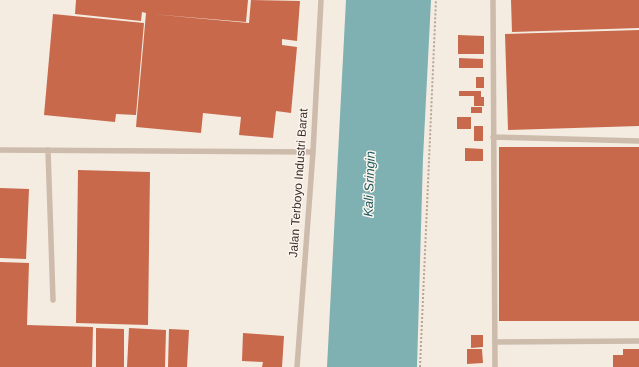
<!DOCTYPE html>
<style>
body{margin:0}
canvas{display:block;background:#f4ebe1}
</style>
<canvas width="639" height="367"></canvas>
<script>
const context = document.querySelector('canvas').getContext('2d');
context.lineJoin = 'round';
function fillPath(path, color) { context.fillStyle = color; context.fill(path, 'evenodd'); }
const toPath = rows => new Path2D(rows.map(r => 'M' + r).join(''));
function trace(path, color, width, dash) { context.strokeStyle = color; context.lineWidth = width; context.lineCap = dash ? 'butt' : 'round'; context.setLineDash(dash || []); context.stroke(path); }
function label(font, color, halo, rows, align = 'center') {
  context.font = font + ' Arial,sans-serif'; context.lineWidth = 3; context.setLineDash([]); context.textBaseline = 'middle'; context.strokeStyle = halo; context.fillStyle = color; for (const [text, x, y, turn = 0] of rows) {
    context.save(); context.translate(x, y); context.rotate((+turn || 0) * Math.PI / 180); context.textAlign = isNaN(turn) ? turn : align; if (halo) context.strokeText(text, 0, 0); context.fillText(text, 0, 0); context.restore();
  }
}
fillPath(toPath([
 [346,0,431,0,423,158,417,367,327,367]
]), '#7fb0b2');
fillPath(toPath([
 [76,0,248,0,246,22,151,14,249,23,251,0,300,1,297,41,282,39,282,45,297,47,291,113,276,111,273,138,239,135,241,117,203,113,201,133,136,127,146,13,142,12,141,21,75,14],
 [511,0,639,0,639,28,512,32],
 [53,14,144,23,136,115,116,114,115,122,44,115],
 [639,30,639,126,508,130,505,34],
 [458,35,484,36,484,54,458,54],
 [459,58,483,59,483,68,459,68],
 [476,77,484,77,484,88,476,88],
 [459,91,481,91,481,97,484,97,484,106,474,106,474,96,459,96],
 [471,107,482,107,482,113,471,113],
 [457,117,471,117,471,129,457,129],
 [474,126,483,126,483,141,474,141],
 [499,147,639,147,639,321,499,321],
 [465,148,483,149,483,161,465,161],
 [78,170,150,172,148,325,76,323],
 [0,188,29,189,26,259,0,258],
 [0,262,29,263,27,325,93,327,92,367,0,367],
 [96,328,124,329,124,367,96,367],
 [129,328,166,330,165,367,127,367],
 [169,329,189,330,187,367,168,367],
 [243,333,284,336,282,367,262,367,263,362,242,361],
 [471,335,483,335,483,347,471,348],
 [467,349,482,349,483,363,467,364],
 [623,349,639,349,639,367,613,367,613,355,623,355]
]), '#c8694b');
trace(toPath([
 [420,367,436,0]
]), '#b9a596', 2, [2, 2]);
trace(toPath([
 [493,0,495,367],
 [493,137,639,141],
 [0,150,313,152],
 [48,150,53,300],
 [495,342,639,341],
 [297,367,313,152,321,0]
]), '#cdbbac', 5.5);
label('12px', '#3b302b', '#fbf5ee', [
 ["Jalan Terboyo Industri Barat",299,183,-86]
]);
label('italic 13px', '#1f5a5e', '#fbf5ee', [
 ["Kali Sringin",370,184,-88]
]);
</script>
